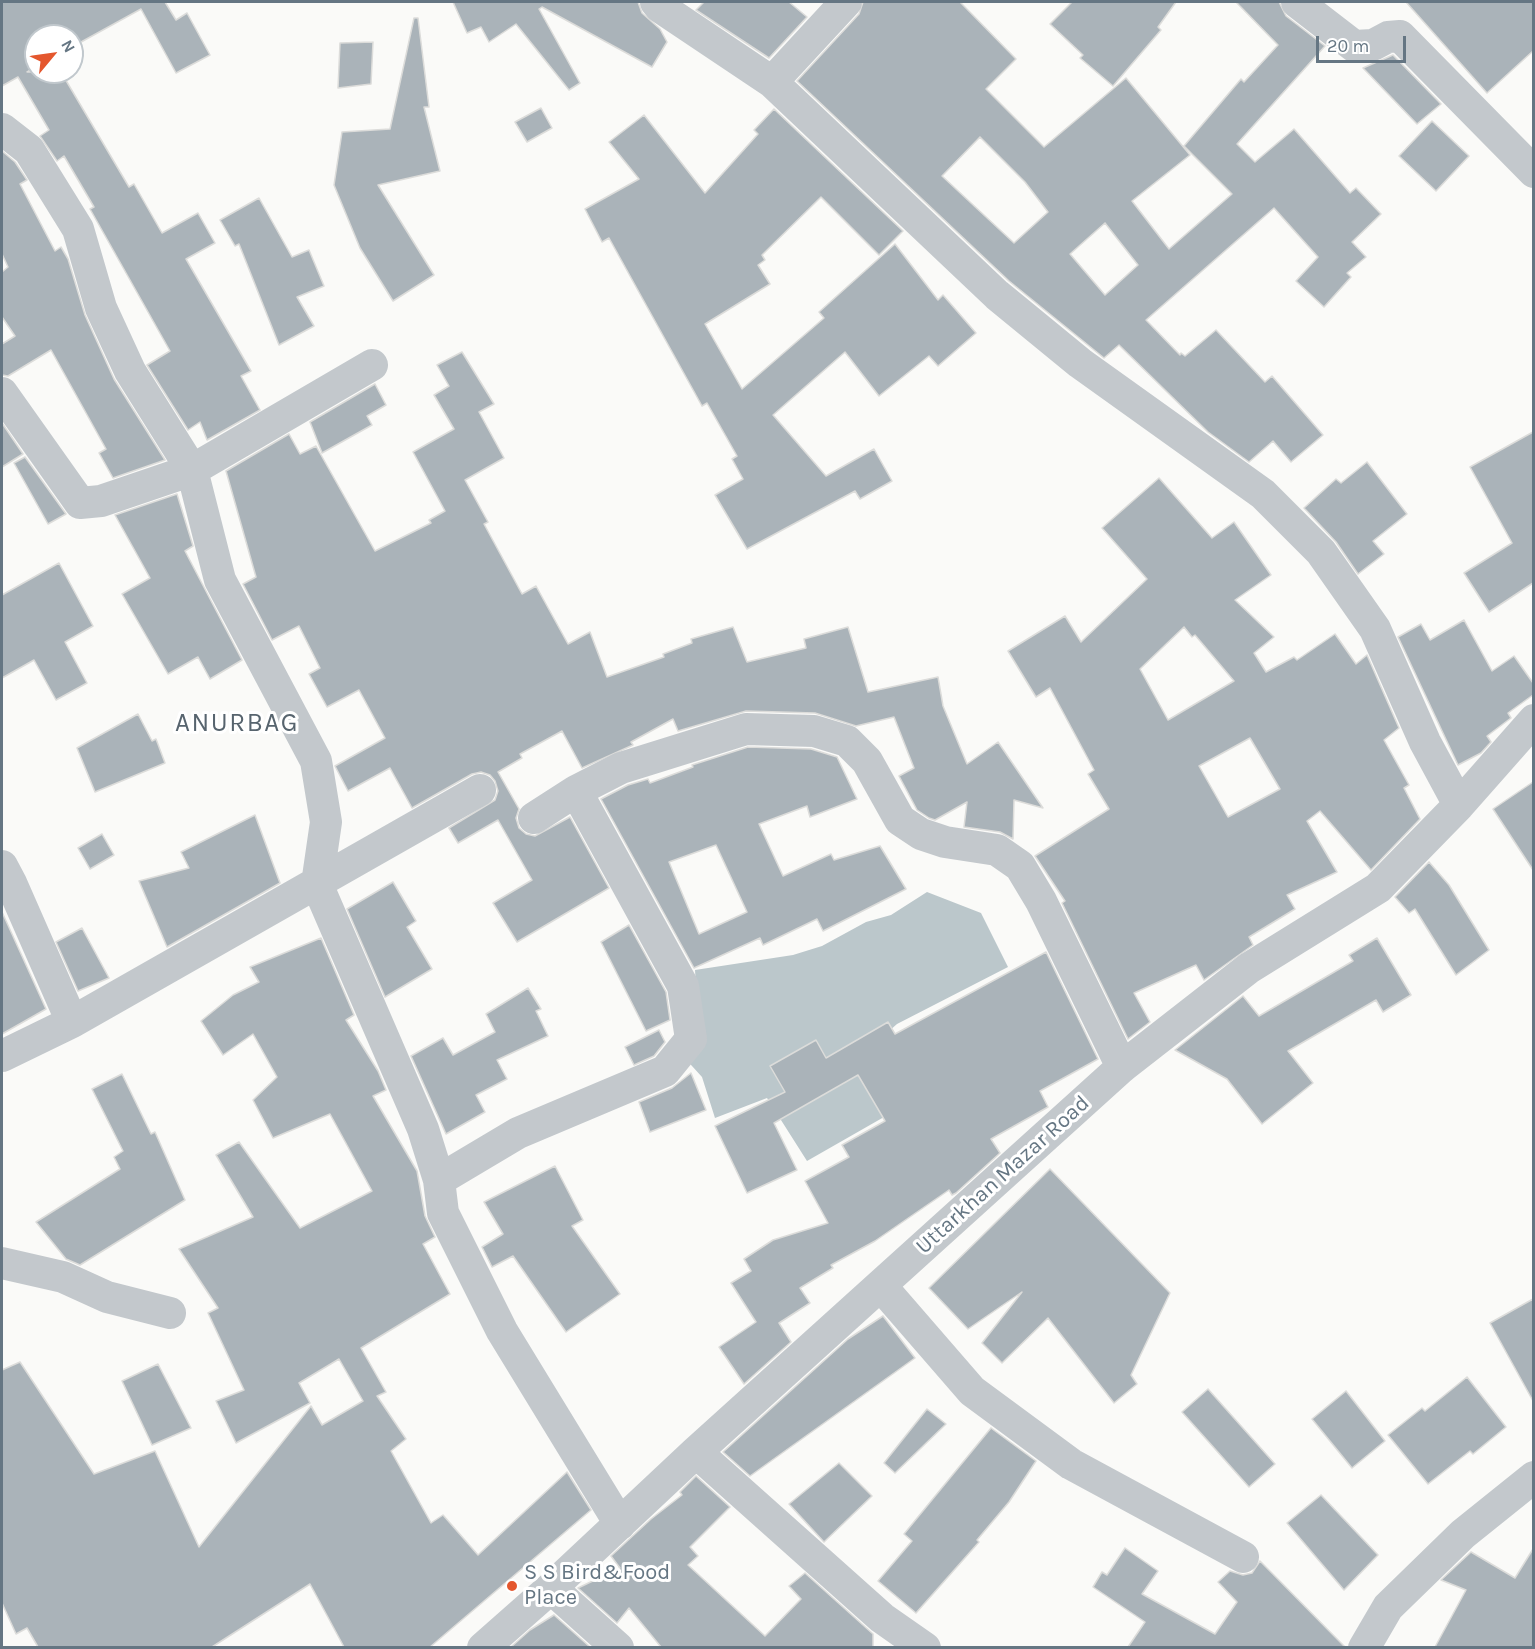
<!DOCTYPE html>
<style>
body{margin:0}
#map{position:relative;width:1535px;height:1649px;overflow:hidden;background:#fafaf8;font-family:Karla,sans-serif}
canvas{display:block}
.frame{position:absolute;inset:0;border:3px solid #657683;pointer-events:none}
.north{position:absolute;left:24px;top:24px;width:60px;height:60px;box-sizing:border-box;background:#fff;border:2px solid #c1c8cd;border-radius:50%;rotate:61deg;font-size:16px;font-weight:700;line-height:24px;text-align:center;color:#657683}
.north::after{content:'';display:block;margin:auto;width:21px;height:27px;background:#e4572e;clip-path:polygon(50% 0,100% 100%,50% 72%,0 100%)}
.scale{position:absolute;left:1316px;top:36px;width:90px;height:27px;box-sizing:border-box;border:3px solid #657683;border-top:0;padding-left:8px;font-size:18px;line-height:21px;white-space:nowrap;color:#657683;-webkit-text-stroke:4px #fff;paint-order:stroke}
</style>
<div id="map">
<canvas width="1535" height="1649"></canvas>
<div class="frame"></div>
<div class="north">N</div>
<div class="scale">20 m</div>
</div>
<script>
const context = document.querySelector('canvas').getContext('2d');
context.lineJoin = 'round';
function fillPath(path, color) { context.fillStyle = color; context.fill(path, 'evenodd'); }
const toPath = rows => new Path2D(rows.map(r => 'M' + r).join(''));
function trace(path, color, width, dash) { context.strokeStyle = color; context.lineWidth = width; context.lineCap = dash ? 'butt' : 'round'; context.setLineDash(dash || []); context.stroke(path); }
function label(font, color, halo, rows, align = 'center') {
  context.font = font + ' Karla,sans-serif'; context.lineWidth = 6; context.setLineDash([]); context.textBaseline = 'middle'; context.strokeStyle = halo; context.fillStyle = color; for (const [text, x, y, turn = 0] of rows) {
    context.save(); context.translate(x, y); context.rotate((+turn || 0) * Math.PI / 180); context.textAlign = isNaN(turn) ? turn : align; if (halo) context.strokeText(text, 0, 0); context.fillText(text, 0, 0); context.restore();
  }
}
fillPath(toPath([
 [927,892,981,913,1008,967,897,1024,862,1055,891,1113,807,1161,767,1098,715,1118,702,1077,682,1055,697,1000,695,970,793,955,822,946,866,922,891,915]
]), '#bbc7cb');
const building = toPath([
 [2,2,165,2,176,20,187,13,210,55,176,73,141,9,72,47,72,36,36,36,36,67,27,72,61,72,129,187,134,184,162,233,198,213,215,243,186,259,251,371,241,376,260,410,207,440,200,422,188,430,147,365,170,351,90,209,94,207,64,156,57,161,40,136,49,130,18,77,2,86,2,2],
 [453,2,638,2,642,13,660,29,667,42,652,67,542,7,539,9,580,83,569,90,516,24,489,42,481,27,467,33,453,2],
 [704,2,789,2,807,17,769,58,696,10,704,2],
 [863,2,960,2,1016,59,986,89,1044,147,1126,78,1190,155,1132,201,1169,249,1232,194,1184,146,1241,79,1244,82,1278,45,1236,2,1279,2,1286,16,1325,46,1237,144,1255,162,1294,129,1350,193,1356,188,1381,214,1352,242,1366,257,1347,273,1351,277,1324,307,1296,281,1318,257,1274,208,1146,320,1180,355,1181,353,1185,356,1216,330,1265,382,1272,376,1323,435,1291,462,1273,441,1249,462,1208,432,1119,345,1104,358,1009,281,797,81,859,14,863,2],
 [980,137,1025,182,1048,212,1014,243,942,176,980,137],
 [1105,223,1138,265,1105,295,1070,254,1105,223],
 [1072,2,1176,2,1158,27,1161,30,1113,86,1080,58,1083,55,1050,24,1072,2],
 [1406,2,1533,2,1533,51,1487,93,1406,2],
 [414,18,418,18,429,107,424,107,440,171,378,185,434,275,393,301,360,248,334,185,342,132,390,129,414,18],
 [373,42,371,84,338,88,340,43,373,42],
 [1393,55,1441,104,1417,124,1363,68,1393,55],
 [541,108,552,128,527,142,515,122,541,108],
 [774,109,903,231,879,255,821,197,762,255,765,260,758,265,770,284,705,324,742,389,824,318,819,312,895,244,938,300,943,295,976,333,938,366,929,356,879,396,845,352,773,415,826,476,874,449,892,481,860,499,855,491,747,549,715,495,743,479,732,459,737,456,707,403,702,406,609,238,602,242,585,209,639,179,609,142,644,115,705,193,758,134,754,130,774,109],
 [1432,121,1469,156,1436,191,1399,156,1432,121],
 [2,151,15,162,27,180,20,184,55,251,61,247,68,259,85,315,114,379,165,460,113,478,99,453,106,449,51,350,8,376,2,375,2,344,15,336,2,317,2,272,8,267,2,254,2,151],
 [259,198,292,257,309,250,324,286,297,297,314,326,279,345,239,244,235,246,220,220,259,198],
 [462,352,494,404,479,412,504,458,465,480,488,522,484,524,522,594,536,586,568,644,590,632,607,677,664,657,663,654,692,643,691,639,733,627,747,662,806,648,804,639,848,627,868,692,938,677,943,706,967,764,998,742,1043,808,1014,800,1013,839,1000,832,964,827,967,802,935,820,929,818,917,810,899,776,914,768,894,717,856,726,815,713,746,711,678,731,673,719,631,742,633,745,582,768,562,731,520,754,522,758,498,772,519,809,516,818,519,828,526,834,535,836,570,817,609,888,517,942,493,903,532,880,498,820,458,843,449,828,495,800,498,791,495,781,490,775,481,772,472,774,412,808,390,768,348,791,335,766,385,738,359,690,327,707,309,674,320,668,299,626,272,640,243,584,256,577,226,471,289,434,300,454,316,446,375,551,431,523,429,520,445,511,413,452,454,429,434,395,449,386,437,365,462,352],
 [375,384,386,405,367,416,372,425,322,453,310,422,375,384],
 [2,423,23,454,2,467,2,423],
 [1533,432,1533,583,1489,612,1464,573,1512,543,1470,467,1533,432],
 [25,457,66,514,48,524,14,463,25,457],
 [1367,462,1407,514,1373,541,1384,554,1358,574,1336,542,1304,508,1336,479,1341,483,1367,462],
 [1159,478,1212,538,1234,522,1271,575,1235,600,1274,637,1254,653,1266,672,1294,657,1297,660,1335,634,1356,664,1367,655,1399,728,1384,740,1409,785,1404,788,1420,819,1371,870,1320,811,1307,821,1337,872,1287,895,1295,909,1249,937,1253,945,1204,980,1196,965,1134,993,1150,1022,1128,1039,1062,903,1065,901,1035,856,1109,809,1088,774,1094,770,1050,688,1036,697,1008,651,1065,616,1081,642,1147,579,1102,528,1159,478],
 [1184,627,1192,637,1195,635,1234,681,1168,720,1140,669,1184,627],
 [1250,738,1280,789,1228,817,1199,766,1250,738],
 [177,494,193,546,185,551,242,660,210,679,198,657,168,674,122,594,150,578,115,515,177,494],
 [59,563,93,626,65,642,87,683,56,700,34,660,2,678,2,595,59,563],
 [1464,620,1492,671,1514,656,1533,683,1533,695,1508,713,1511,718,1487,736,1491,742,1481,753,1458,765,1398,637,1421,624,1430,640,1464,620],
 [138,714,152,741,156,739,165,763,95,792,77,748,138,714],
 [748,747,811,749,837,757,857,799,810,817,807,806,759,824,783,876,831,854,834,860,880,846,906,889,823,931,817,919,763,945,760,938,694,968,601,799,628,785,648,779,650,783,693,767,692,765,748,747],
 [716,845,747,912,699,934,669,862,716,845],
 [1533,782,1533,870,1493,809,1533,782],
 [255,815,280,883,167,947,139,881,189,868,181,852,255,815],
 [102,834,114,855,90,869,78,848,102,834],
 [1429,862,1449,885,1489,950,1456,975,1415,909,1409,913,1395,897,1429,862],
 [393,882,416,921,407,927,432,969,385,997,347,909,393,882],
 [2,912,46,1009,2,1034,2,912],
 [629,925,666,992,670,1020,646,1031,601,942,629,925],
 [82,928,109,978,78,991,56,942,82,928],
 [321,938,354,1015,346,1020,378,1071,386,1090,373,1096,417,1171,425,1216,435,1237,423,1244,450,1294,361,1348,386,1392,377,1396,406,1439,391,1451,431,1523,443,1515,478,1555,567,1472,591,1510,430,1647,344,1647,310,1584,212,1647,38,1647,27,1628,16,1634,2,1603,2,1370,20,1362,94,1474,155,1451,199,1547,311,1406,322,1425,363,1401,339,1359,299,1383,310,1403,236,1443,216,1401,244,1390,208,1313,218,1308,179,1249,253,1217,216,1155,239,1142,300,1228,372,1191,330,1114,273,1138,253,1100,277,1077,253,1034,223,1055,201,1021,233,995,259,982,250,967,321,938],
 [1377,938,1411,995,1383,1012,1376,1000,1288,1051,1313,1083,1262,1124,1227,1079,1175,1050,1243,996,1259,1016,1353,961,1349,955,1377,938],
 [1046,952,1098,1059,1040,1091,1048,1107,991,1139,1000,1153,956,1193,952,1195,949,1190,875,1241,831,1265,833,1268,800,1288,810,1303,779,1323,791,1342,744,1384,719,1347,756,1322,731,1283,751,1271,744,1259,773,1240,828,1223,805,1181,849,1157,842,1145,885,1121,858,1075,774,1123,797,1170,747,1193,715,1126,785,1092,770,1066,816,1040,826,1058,888,1022,895,1034,1046,952],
 [528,988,541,1009,536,1011,548,1036,497,1060,507,1079,476,1095,485,1112,446,1134,411,1056,443,1038,453,1055,495,1032,486,1014,528,988],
 [659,1030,665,1042,654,1056,634,1065,625,1047,659,1030],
 [691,1073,706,1110,650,1132,639,1102,672,1088,691,1073],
 [122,1074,151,1134,155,1132,185,1200,80,1265,66,1259,36,1222,120,1169,114,1157,123,1151,92,1089,122,1074],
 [555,1166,583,1220,572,1226,620,1294,566,1332,513,1256,492,1267,482,1247,503,1234,484,1202,555,1166],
 [1050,1169,1170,1293,1131,1375,1137,1384,1114,1403,1048,1318,1002,1363,982,1343,1022,1292,968,1329,929,1288,1050,1169],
 [1533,1299,1533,1401,1490,1323,1533,1299],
 [883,1316,915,1358,750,1476,723,1452,848,1339,883,1316],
 [158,1364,191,1428,152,1445,122,1381,158,1364],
 [1467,1377,1506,1427,1473,1454,1470,1451,1428,1484,1388,1435,1422,1408,1425,1411,1467,1377],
 [1208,1389,1275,1464,1249,1487,1182,1412,1208,1389],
 [1346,1391,1385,1441,1352,1468,1312,1419,1346,1391],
 [927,1409,946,1424,895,1473,884,1463,927,1409],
 [991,1428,1036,1461,1009,1502,977,1540,979,1542,916,1613,878,1581,912,1541,904,1534,991,1428],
 [839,1463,872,1496,824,1542,789,1504,839,1463],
 [696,1476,730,1507,690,1547,698,1556,688,1565,765,1636,801,1599,789,1586,805,1573,873,1634,873,1647,661,1647,629,1608,617,1623,578,1588,620,1568,611,1556,651,1519,682,1495,680,1492,696,1476],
 [1321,1495,1378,1555,1344,1590,1287,1523,1321,1495],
 [1125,1548,1158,1571,1142,1594,1215,1634,1237,1602,1218,1582,1230,1571,1243,1575,1252,1573,1260,1561,1345,1647,1128,1647,1145,1622,1093,1587,1102,1572,1107,1575,1125,1548],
 [1533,1549,1533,1647,1435,1647,1466,1590,1441,1580,1471,1552,1515,1578,1533,1549],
 [554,1615,590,1647,511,1647,530,1630,554,1615]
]);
fillPath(building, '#aab3b9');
trace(building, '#dcdcda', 1.5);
trace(toPath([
 [656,2,660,7,772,82,997,295,1080,363,1263,494,1321,552,1375,629,1425,742,1459,805],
 [1297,2,1354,46,1373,45,1388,37,1400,36,1534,172],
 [772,82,846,2],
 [2,129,29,150,78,229,101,308,130,371,192,470,372,365],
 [2,393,80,503,101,501,192,470,220,580,316,761,326,822,317,884,423,1129,439,1180,443,1213,502,1331,620,1524],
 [534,818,576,791,621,768,746,729,814,731,847,741,867,761,900,820,921,834,945,842,997,850,1020,866,1041,901,1122,1067],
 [2,866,11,883,72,1022,2,1056],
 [72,1022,480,790],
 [439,1180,518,1133,665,1071,691,1039,683,986,576,791],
 [2,1263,63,1277,107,1297,170,1313],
 [881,1286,972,1391,1071,1464,1243,1557],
 [696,1452,882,1618,925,1648],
 [551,1588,618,1648],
 [483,1648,551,1588,696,1452,1122,1067,1249,968,1378,888,1459,805,1534,720],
 [1364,1648,1388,1607,1463,1534,1534,1477]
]), '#c3c8cc', 32);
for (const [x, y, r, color] of [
 [512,1586,6,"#e4572e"]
]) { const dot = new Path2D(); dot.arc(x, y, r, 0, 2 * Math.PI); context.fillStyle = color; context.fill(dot); trace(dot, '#fff', 2); }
label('22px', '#657683', '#fff', [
 ["Uttarkhan Mazar Road",1003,1175,-42]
]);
label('22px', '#657683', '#fff', [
 ["S S Bird&Food",524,1573],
 ["Place",524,1598]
], 'left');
context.letterSpacing = '1.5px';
label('26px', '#57646e', '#fff', [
 ["ANURBAG",237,724]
]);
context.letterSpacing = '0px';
</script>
